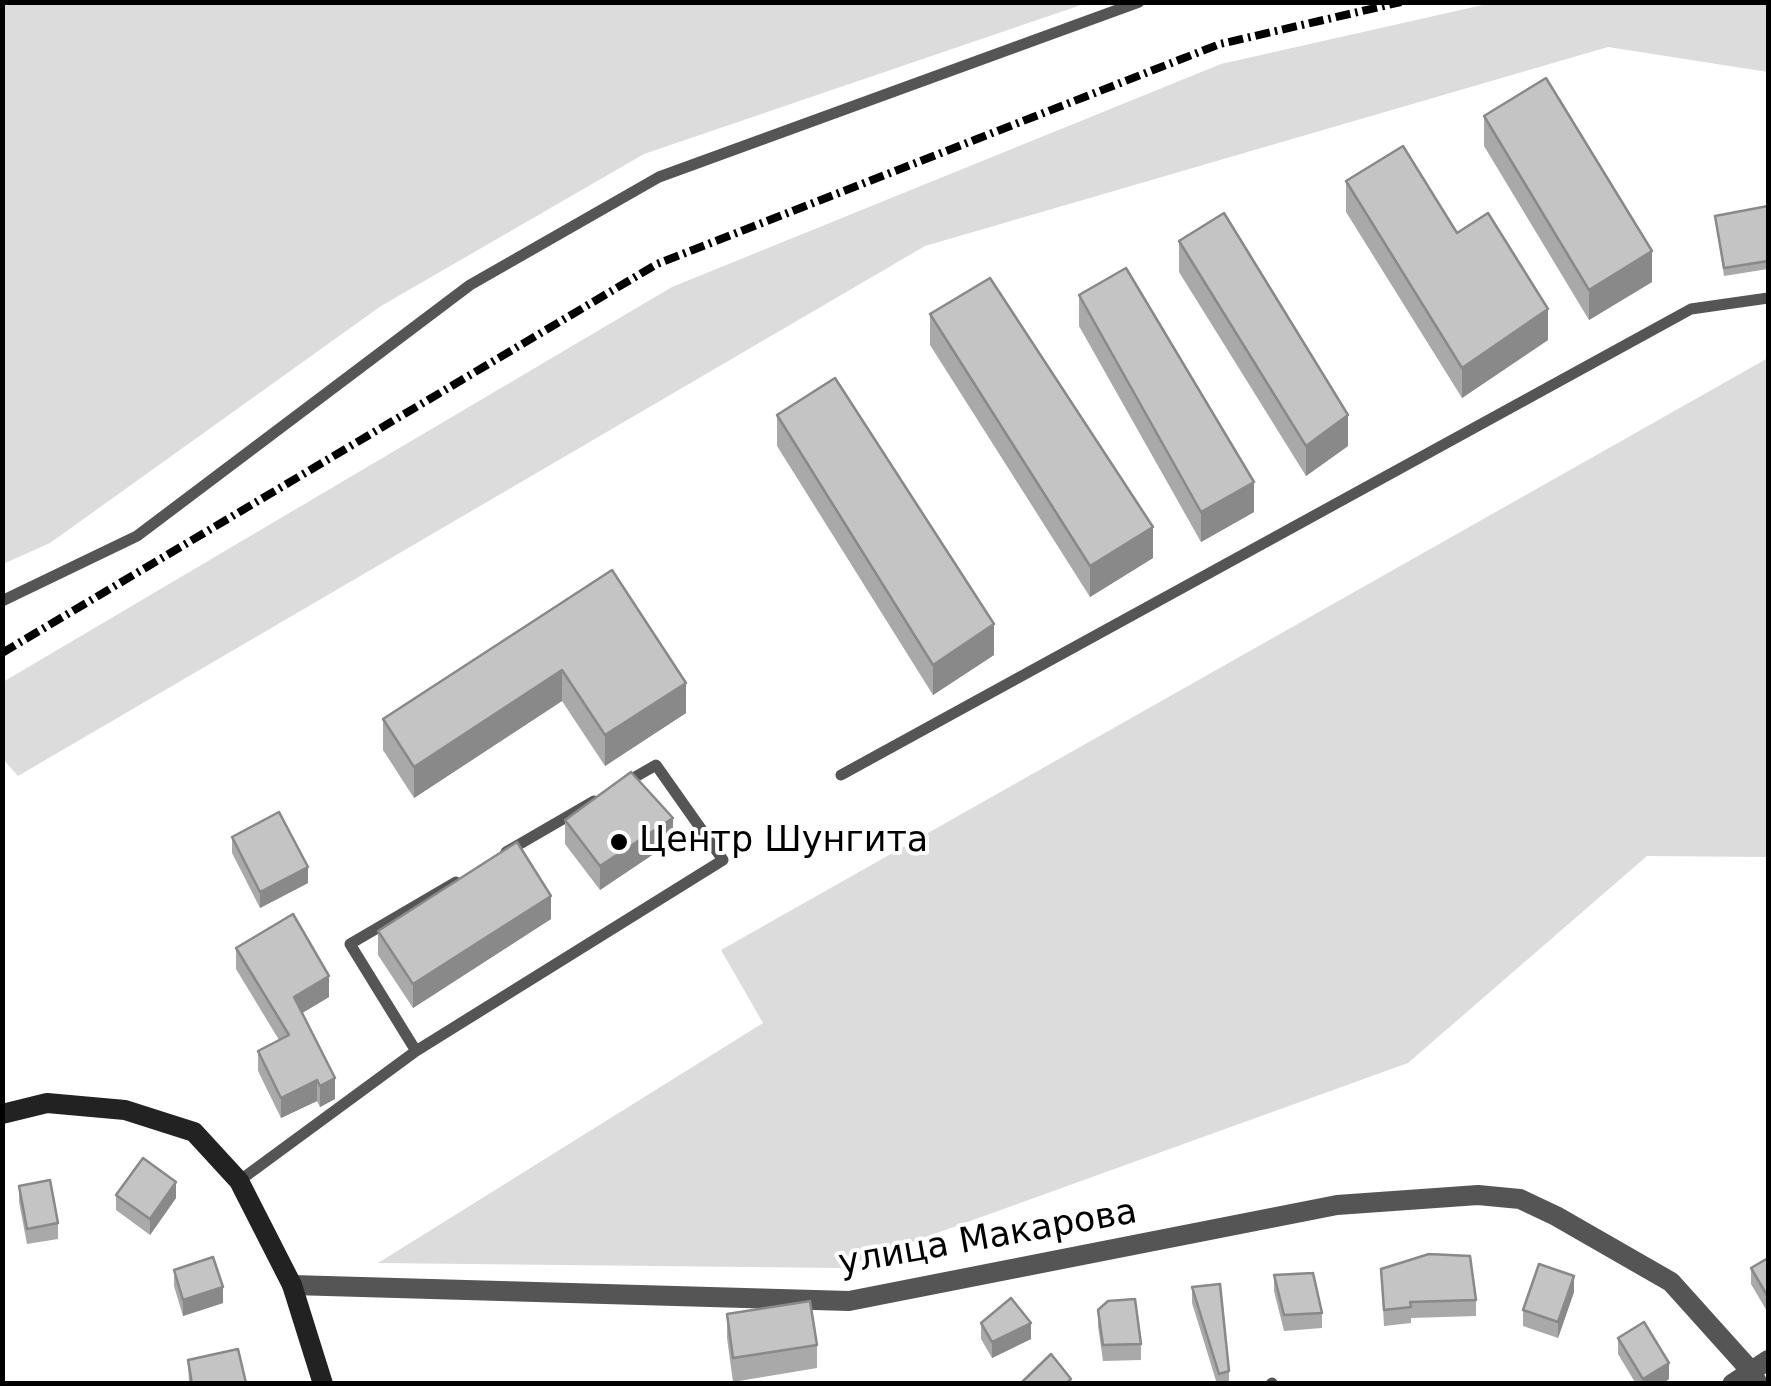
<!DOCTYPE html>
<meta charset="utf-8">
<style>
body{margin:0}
#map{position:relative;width:1771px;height:1386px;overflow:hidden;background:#fff;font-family:"DejaVu Sans",sans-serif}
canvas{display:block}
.frame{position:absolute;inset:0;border:5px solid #000;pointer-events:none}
</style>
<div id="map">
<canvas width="1771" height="1386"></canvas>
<div class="frame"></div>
</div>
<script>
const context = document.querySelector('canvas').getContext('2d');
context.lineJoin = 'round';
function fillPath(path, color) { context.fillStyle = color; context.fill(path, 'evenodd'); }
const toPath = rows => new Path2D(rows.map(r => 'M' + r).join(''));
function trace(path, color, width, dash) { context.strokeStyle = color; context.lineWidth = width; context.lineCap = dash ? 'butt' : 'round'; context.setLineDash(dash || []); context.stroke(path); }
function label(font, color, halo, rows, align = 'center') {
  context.font = font + ' "DejaVu Sans",sans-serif'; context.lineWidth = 8; context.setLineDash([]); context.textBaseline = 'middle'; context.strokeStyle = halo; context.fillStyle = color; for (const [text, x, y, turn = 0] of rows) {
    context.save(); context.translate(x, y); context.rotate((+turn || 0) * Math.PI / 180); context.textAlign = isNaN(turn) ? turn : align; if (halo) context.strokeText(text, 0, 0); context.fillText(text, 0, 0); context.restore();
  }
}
fillPath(toPath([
 [1496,2,1768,3,1768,72,1608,47,925,246,18,776,3,759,3,682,672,287,1221,64],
 [2,3,3,2,1087,3,644,154,381,306,50,543,3,564],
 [1768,358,1768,857,1647,856,1408,1063,840,1268,378,1263,763,1023,721,950]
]), '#dcdcdc');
trace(toPath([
 [2,601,137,536,470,285,659,177,1139,2],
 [841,775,1691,309,1768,298],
 [506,852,594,801],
 [416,1051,350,944,456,882],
 [239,1181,416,1051,723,860,656,765,623,784],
 [1271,1384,1272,1383]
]), '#555', 11);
trace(toPath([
 [292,1285,849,1301,1337,1205,1478,1195,1520,1199,1556,1216,1671,1282,1751,1371,1758,1384],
 [1732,1384,1768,1360]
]), '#555', 20);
trace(toPath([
 [2,1114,47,1103,125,1110,194,1132,239,1181,292,1285,323,1384]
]), '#222', 20);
trace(toPath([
 [2,653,657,264,1220,44,1401,2]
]), '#000', 8, [15, 5, 2.5, 5]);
fillPath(toPath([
 [1484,116,1652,282,1589,320,1484,146],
 [1346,181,1457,233,1548,340,1462,398,1346,212],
 [1768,206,1768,269,1724,276,1715,216],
 [1179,241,1348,446,1306,476,1179,272],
 [1079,295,1254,512,1201,542,1079,326],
 [930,314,1153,558,1090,597,930,345],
 [777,415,994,655,933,695,777,446],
 [612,570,686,713,605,766,562,701,414,798,383,750,383,719],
 [565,820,673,841,600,890,565,844],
 [232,837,308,883,260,908,232,853],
 [551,919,413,1008,378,955,378,931],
 [236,948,329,997,302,1013,335,1099,320,1107,317,1101,281,1118,258,1071,258,1051,279,1040,236,969],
 [19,1186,58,1223,58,1239,27,1244,19,1202],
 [116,1195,176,1198,150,1235,116,1210],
 [1768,1258,1768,1313,1751,1284,1751,1268],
 [1381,1269,1476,1300,1476,1316,1411,1318,1411,1323,1384,1326],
 [174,1270,223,1303,183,1316,174,1286],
 [1274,1275,1322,1313,1322,1328,1284,1331,1274,1291],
 [1192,1287,1229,1371,1229,1384,1217,1384,1192,1303],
 [1574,1292,1558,1338,1523,1326,1523,1310],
 [1098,1310,1141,1344,1141,1360,1103,1361,1098,1326],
 [727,1314,817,1345,817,1368,733,1382,727,1338],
 [981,1323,1031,1339,992,1358,981,1339],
 [1618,1338,1669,1379,1662,1384,1636,1384,1618,1354],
 [188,1360,246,1384,189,1384]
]), '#a9a9a9');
fillPath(toPath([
 [1652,251,1652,282,1589,320,1589,290],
 [1548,309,1548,340,1462,398,1462,368],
 [1348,415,1348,446,1306,476,1306,446],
 [1254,482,1254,512,1201,542,1201,512],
 [1153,527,1153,558,1090,597,1090,566],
 [994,624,994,655,933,695,933,665],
 [562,670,562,701,414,798,414,767],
 [686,683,686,713,605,766,605,735],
 [673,818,673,841,600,890,600,866],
 [308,867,308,883,260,908,260,892],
 [551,896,551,919,413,1008,413,984],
 [329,976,329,997,294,1018,294,997],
 [335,1078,335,1099,320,1107,320,1086],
 [317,1080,317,1101,281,1118,281,1098],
 [176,1182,176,1198,150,1235,150,1219],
 [1574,1276,1574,1292,1558,1338,1558,1322],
 [223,1287,223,1303,183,1316,183,1300],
 [1031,1323,1031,1339,992,1358,992,1342],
 [1669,1363,1669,1379,1662,1384,1643,1384,1643,1379]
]), '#898989');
const building = toPath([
 [1546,78,1652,251,1589,290,1484,116,1546,78],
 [1403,146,1457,233,1488,213,1548,309,1462,368,1346,181,1403,146],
 [1768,206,1768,261,1724,268,1715,216,1768,206],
 [1224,213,1348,415,1306,446,1179,241,1224,213],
 [1126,268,1254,482,1201,512,1079,295,1126,268],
 [990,278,1153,527,1090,566,930,314,990,278],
 [835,378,994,624,933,665,777,415,835,378],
 [612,570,686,683,605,735,562,670,414,767,383,719,612,570],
 [631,772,673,818,600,866,565,820,631,772],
 [279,812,308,867,260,892,232,837,279,812],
 [517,842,551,896,413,984,378,931,517,842],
 [293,914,329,976,294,997,335,1078,320,1086,317,1080,281,1098,258,1051,289,1035,236,948,293,914],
 [143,1158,176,1182,150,1219,116,1195,143,1158],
 [50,1180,58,1223,27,1229,19,1186,50,1180],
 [1429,1254,1470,1256,1476,1300,1410,1302,1411,1307,1384,1310,1381,1269,1429,1254],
 [213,1257,223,1287,183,1300,174,1270,213,1257],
 [1768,1258,1768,1297,1751,1268,1768,1258],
 [1539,1264,1574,1276,1558,1322,1523,1310,1539,1264],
 [1313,1273,1322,1313,1284,1315,1274,1275,1313,1273],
 [1220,1284,1229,1371,1219,1374,1192,1287,1220,1284],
 [1011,1298,1031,1323,992,1342,981,1323,1011,1298],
 [1135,1299,1141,1344,1103,1345,1098,1310,1108,1301,1135,1299],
 [810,1301,817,1345,733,1358,727,1314,810,1301],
 [1644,1322,1669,1363,1643,1379,1618,1338,1644,1322],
 [238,1349,246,1383,192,1384,188,1360,238,1349],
 [1051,1354,1071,1379,1066,1384,1020,1384,1051,1354]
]);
fillPath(building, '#c4c4c4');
trace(building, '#898989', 2.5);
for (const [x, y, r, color] of [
 [619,842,10,"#000"]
]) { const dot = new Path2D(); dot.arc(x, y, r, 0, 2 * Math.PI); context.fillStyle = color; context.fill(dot); trace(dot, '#fff', 4); }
label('35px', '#000', '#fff', [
 ["Центр Шунгита",639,842]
], 'left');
label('35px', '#000', '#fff', [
 ["улица Макарова",988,1239,-10]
]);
</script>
